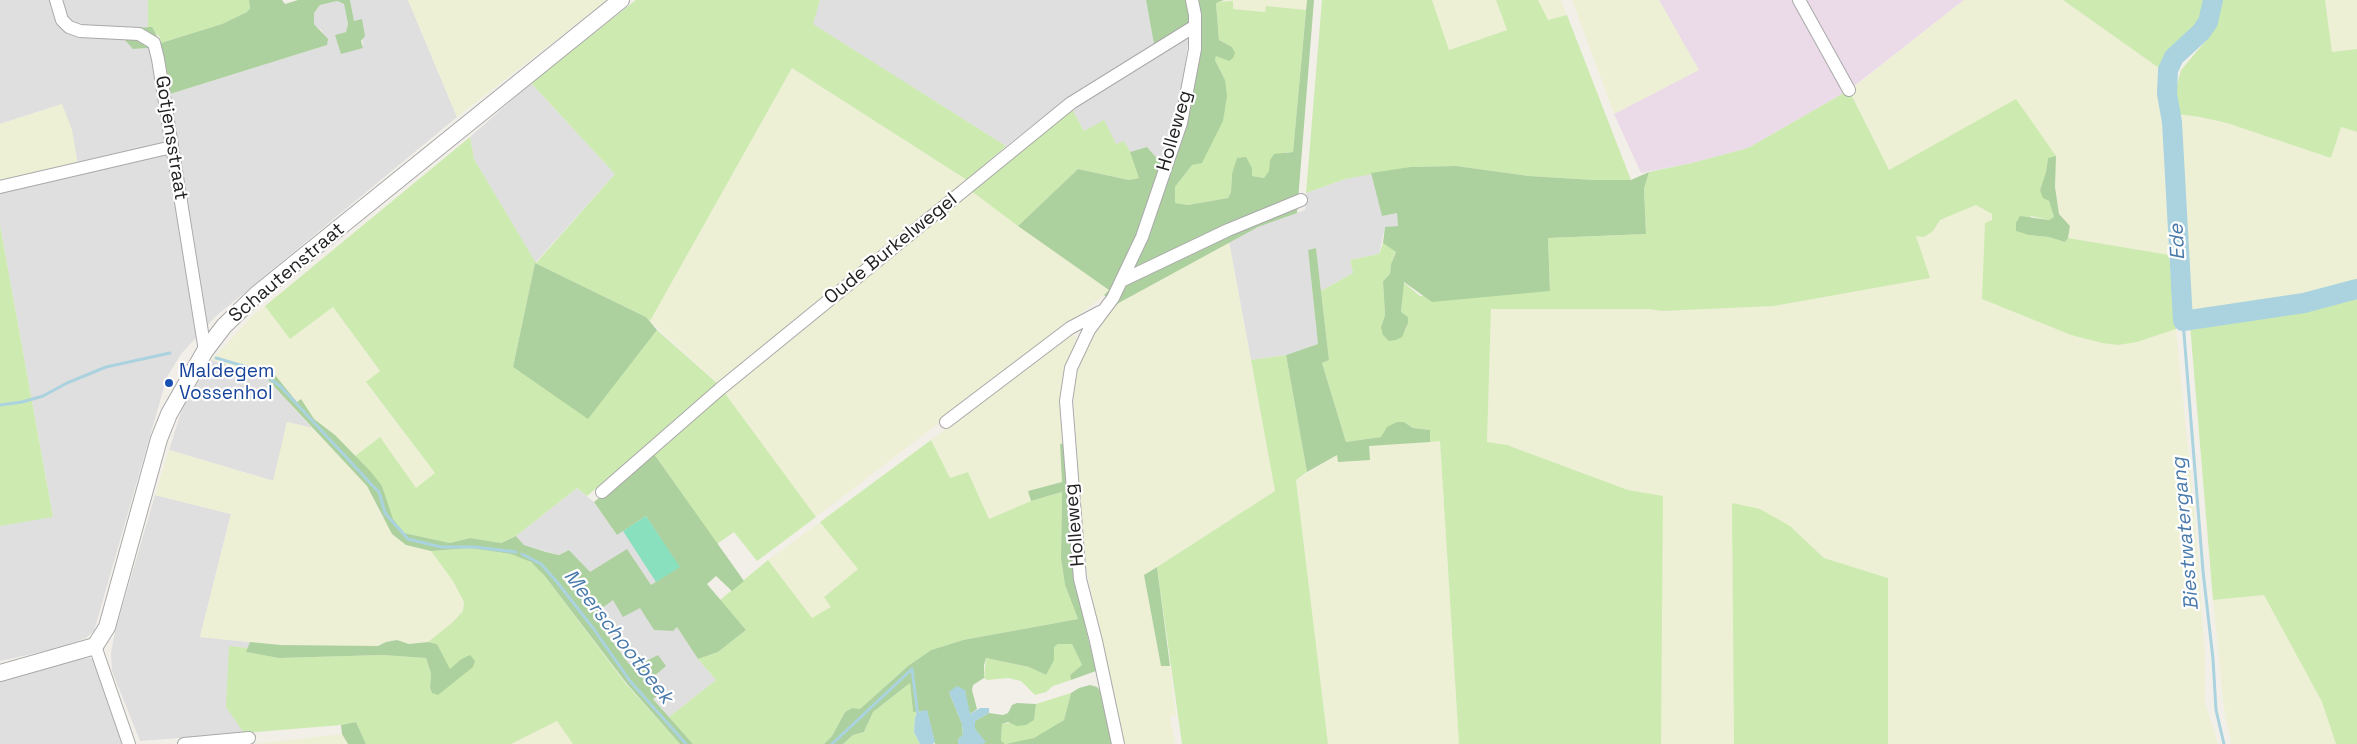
<!DOCTYPE html>
<style>
body{margin:0}
canvas{display:block;background:#f2efe9}
</style>
<canvas width="2357" height="744"></canvas>
<script>
const context = document.querySelector('canvas').getContext('2d');
context.lineJoin = 'round';
function fillPath(path, color) { context.fillStyle = color; context.fill(path, 'evenodd'); }
const toPath = rows => new Path2D(rows.map(r => 'M' + r).join(''));
function trace(path, color, width, dash) { context.strokeStyle = color; context.lineWidth = width; context.lineCap = dash ? 'butt' : 'round'; context.setLineDash(dash || []); context.stroke(path); }
function label(font, color, halo, rows, align = 'center') {
  context.font = font + ' "Space Grotesk",sans-serif'; context.lineWidth = 4.5; context.setLineDash([]); context.textBaseline = 'middle'; context.strokeStyle = halo; context.fillStyle = color; for (const [text, x, y, turn = 0] of rows) {
    context.save(); context.translate(x, y); context.rotate((+turn || 0) * Math.PI / 180); context.textAlign = isNaN(turn) ? turn : align; if (halo) context.strokeText(text, 0, 0); context.fillText(text, 0, 0); context.restore();
  }
}
fillPath(toPath([
 [0,0,148,0,148,27,128,28,139,49,148,48,169,85,170,94,327,45,322,31,314,24,314,13,320,5,337,1,344,4,348,24,346,32,336,35,363,48,362,20,354,21,350,0,408,0,457,117,215,317,181,354,167,377,94,631,86,638,59,648,0,661,0,526,53,516,0,225,0,183,62,104,0,124],
 [820,0,1146,0,1154,44,1067,98,1006,146,812,24],
 [1189,34,1178,118,1162,164,1147,147,1130,152,1124,142,1116,145,1084,131,1072,109],
 [531,83,615,174,535,263,474,159,470,137],
 [1371,173,1382,215,1397,213,1398,227,1385,227,1379,254,1350,260,1353,273,1321,291,1316,248,1308,250,1318,344,1286,355,1251,360,1229,242,1258,227,1305,210,1306,193,1345,179],
 [212,360,258,374,268,380,312,428,287,422,274,481,169,450,183,406],
 [577,488,594,502,617,535,646,516,680,567,651,585,590,573,569,550,559,555,524,545,516,536],
 [155,495,231,514,200,637,250,642,248,648,229,647,244,733,140,741,112,671,111,652,115,632],
 [613,600,640,608,677,627,698,659,716,680,669,717,653,698,652,678,658,655,636,666,629,664,593,615],
 [90,658,95,661,122,744,0,744,0,681,68,661]
]), '#e0dfdf');
fillPath(toPath([
 [1659,0,1964,0,1849,90,1748,148,1692,163,1641,173,1614,114,1698,70]
]), '#ebdbe8');
fillPath(toPath([
 [408,0,607,0,457,117],
 [1224,0,1307,0,1306,10,1266,6,1265,12,1232,9],
 [1432,0,1496,0,1507,30,1448,50],
 [1538,0,1561,0,1567,15,1547,20],
 [1572,0,1659,0,1699,70,1614,114],
 [1964,0,2063,0,2159,68,2169,255,2068,238,2070,226,2059,214,2055,187,1889,170,1850,90],
 [2325,0,2357,0,2357,49,2332,52],
 [792,68,967,180,719,385,650,321],
 [62,104,72,130,78,165,0,183,0,124],
 [2177,114,2200,117,2227,123,2331,158,2341,127,2357,132,2357,284,2259,307,2189,317],
 [970,190,1110,290,1061,330,816,517,724,392],
 [1976,205,1992,214,1982,299,2071,335,2102,343,2137,342,2176,329,2194,507,2205,653,2205,702,2218,744,1888,744,1888,578,1824,558,1790,526,1733,503,1734,744,1661,744,1662,496,1628,490,1507,445,1487,442,1491,309,1649,309,1662,311,1774,306,1929,278,1916,236,1933,231,1940,220],
 [1229,242,1275,491,1144,575,1161,666,1170,666,1176,716,1170,716,1175,744,1124,744,1088,579,1082,531,1073,391,1079,364,1095,328,1115,305],
 [265,306,290,339,333,307,380,372,366,383,435,473,416,489,380,437,355,456,335,435,314,419,301,399,298,402,275,375,268,380,258,374,212,360,255,313],
 [1071,332,1077,339,1070,358,1066,443,1060,444,1062,482,1028,491,1031,501,989,519,968,472,950,478,931,440],
 [287,422,312,428,367,486,382,517,406,545,431,551,453,581,464,602,463,611,453,622,428,642,408,644,397,640,386,642,378,646,281,645,200,637,231,514,155,495,169,450,273,481],
 [1440,440,1459,744,1328,744,1296,480,1337,455,1338,462,1369,446],
 [820,522,858,569,824,596,832,607,812,619,768,560],
 [2264,595,2322,702,2336,744,2231,744,2223,702,2213,600],
 [557,721,573,744,511,744],
 [342,734,348,744,253,744]
]), '#eef0d5');
fillPath(toPath([
 [148,0,249,0,250,8,247,12,222,24,161,43,159,36,148,27],
 [636,0,820,0,813,24,1006,146,967,180,792,68,650,321,646,317,535,263,513,367,588,418,657,330,719,385,587,496,577,488,516,536,500,543,470,538,450,543,404,533,392,519,382,486,355,456,380,437,416,488,435,473,366,382,380,371,333,307,290,339,265,306,470,137,474,159,536,263,615,174,531,83],
 [1322,0,1432,0,1449,50,1507,30,1496,0,1538,0,1548,20,1567,15,1631,180,1594,180,1529,176,1456,166,1410,167,1345,179,1306,193],
 [2063,0,2207,0,2201,24,2173,49,2159,68],
 [2220,0,2325,0,2332,52,2357,49,2357,132,2341,127,2331,158,2227,123,2200,117,2177,114,2177,85,2181,70,2209,37],
 [1233,1,1233,9,1265,12,1266,6,1306,10,1293,152,1287,152,1270,160,1270,171,1264,178,1252,176,1252,168,1232,174,1231,192,1228,198,1188,205,1175,203,1175,187,1192,165,1225,80,1215,60,1216,55,1229,61,1232,47,1219,40,1216,2],
 [1849,90,1889,170,2016,99,2056,156,2048,158,2046,172,2040,190,2049,201,2054,217,2049,220,2031,216,2029,235,2049,237,2065,242,2068,238,2169,255,2176,329,2137,342,2118,345,2102,343,2071,335,1982,299,1985,223,1992,220,1992,214,1976,205,1940,220,1933,231,1924,237,1916,236,1930,278,1774,306,1662,311,1649,309,1491,309,1487,442,1507,445,1628,490,1663,496,1661,744,1459,744,1440,441,1430,442,1429,430,1413,428,1404,422,1397,422,1384,432,1382,437,1346,442,1322,363,1329,360,1321,291,1353,273,1350,260,1379,254,1383,243,1396,251,1391,264,1390,274,1383,281,1385,315,1381,327,1406,330,1408,317,1401,313,1403,282,1420,296,1550,291,1548,238,1646,234,1644,189,1649,172,1692,163,1748,148],
 [1072,109,1084,131,1104,120,1116,144,1124,141,1130,151,1140,178,1129,180,1078,169,1018,226,970,190],
 [0,225,53,517,0,526],
 [2357,295,2357,744,2336,744,2322,702,2264,595,2213,600,2190,325,2254,317,2306,308],
 [1286,355,1307,472,1296,480,1328,744,1182,744,1157,567,1275,491,1251,360],
 [724,392,816,517,757,561,734,532,717,544,654,454],
 [931,440,950,478,968,472,989,519,1031,501,1062,492,1061,559,1065,585,1078,619,963,640,931,650,908,666,860,709,852,708,845,712,832,736,824,744,693,744,669,717,716,680,698,659,718,652,746,630,720,600,768,560,812,618,831,607,824,597,858,569,820,522],
 [1732,503,1760,509,1790,526,1824,558,1888,578,1888,744,1734,744],
 [470,548,511,554,525,559,538,567,626,684,680,744,573,744,557,721,511,744,366,744,356,722,341,725,244,733,226,707,229,646,248,648,247,652,279,658,382,655,426,658,431,673,430,688,432,693,460,660,450,670,437,644,428,642,453,622,463,611,464,602,453,581,431,551],
 [1058,644,1072,644,1082,665,1070,675,1071,680,1053,686,1046,692,1035,695,1021,681,1008,678,987,680,984,678,986,658,1029,667,1046,675,1054,653,1054,647],
 [910,683,913,712,921,711,915,717,914,732,920,744,843,744,853,735,864,732,873,712],
 [1071,693,1064,720,1050,730,1034,738,1018,743,1005,744,1001,742,1002,724,1034,720,1036,704]
]), '#cdebb0');
fillPath(toPath([
 [249,0,282,0,285,4,298,0,350,0,354,21,362,19,365,36,361,41,363,48,341,54,335,35,346,32,348,24,344,4,337,1,320,5,314,13,314,24,328,39,327,45,170,94,169,86,158,87,151,54,148,48,133,49,124,39,128,28,152,27,161,43,222,24,247,12,250,8],
 [1146,0,1224,0,1216,3,1219,40,1232,47,1235,53,1233,58,1229,61,1216,56,1215,60,1225,80,1227,96,1223,121,1202,163,1192,165,1175,187,1175,203,1188,205,1228,198,1231,192,1232,174,1237,158,1246,157,1252,168,1252,176,1264,178,1269,171,1270,160,1274,154,1293,152,1307,0,1314,0,1297,213,1258,227,1115,305,1104,295,1109,290,1018,226,1078,169,1129,180,1139,178,1130,152,1147,147,1162,164,1169,167,1199,20,1154,44],
 [2056,156,2055,187,2059,214,2070,226,2068,238,2065,242,2049,237,2029,235,2016,231,2016,223,2020,216,2049,220,2054,217,2049,201,2043,198,2040,190,2046,172,2048,158],
 [1456,166,1529,176,1594,180,1631,180,1649,172,1644,189,1646,234,1548,238,1550,291,1432,302,1404,282,1401,312,1408,317,1408,323,1402,337,1396,340,1389,341,1383,335,1381,327,1385,315,1383,281,1390,274,1391,264,1396,252,1383,243,1385,227,1398,226,1397,213,1382,216,1371,173,1410,167],
 [1316,248,1329,360,1322,363,1346,442,1381,437,1387,427,1397,422,1404,422,1413,428,1430,430,1430,442,1369,446,1370,460,1338,462,1337,455,1307,472,1286,355,1318,344,1308,250],
 [535,263,646,317,657,330,588,419,513,367],
 [275,375,297,402,301,399,314,419,335,435,371,472,382,486,393,519,404,533,450,543,470,538,501,543,516,536,524,545,546,552,559,555,569,550,590,572,627,549,651,585,679,567,646,516,617,535,594,502,654,454,744,581,732,591,716,576,707,584,746,630,718,652,698,659,677,627,673,631,654,630,640,608,623,617,613,600,593,615,629,664,636,666,658,655,666,666,652,678,662,692,653,699,693,744,680,744,627,684,544,575,531,562,511,554,470,548,431,551,406,545,392,534,367,486,268,380],
 [1066,443,1084,621,1096,671,1071,680,1070,675,1082,665,1072,644,1058,644,1054,647,1054,660,1046,675,1029,667,986,658,984,665,984,678,973,685,972,690,977,709,970,714,968,711,965,690,949,692,962,724,963,735,959,738,958,744,935,744,927,711,913,712,910,683,873,712,864,732,853,735,843,744,824,744,832,736,845,712,852,708,860,709,908,666,931,650,963,640,1078,619,1065,585,1061,559,1062,492,1031,501,1028,491,1062,482,1060,444],
 [1157,567,1170,666,1161,666,1144,575],
 [397,640,409,644,428,642,437,644,450,669,460,660,470,655,475,661,473,667,438,695,432,693,430,688,431,673,426,658,382,655,279,658,246,652,250,642,281,645,378,646,386,642],
 [1090,685,1097,687,1101,692,1113,744,1006,744,1034,738,1064,720,1071,693,1079,688],
 [1017,703,1036,704,1034,720,1026,725,1017,726,1008,722,1002,724,1001,741,1005,744,983,744,985,742,975,729,975,721,989,713,1003,715,1008,713,1012,705],
 [356,722,366,744,348,744,342,734,341,725]
]), '#add19e');
fillPath(toPath([
 [646,516,680,567,656,582,623,531]
]), '#88e0be');
fillPath(toPath([
 [957,686,965,690,970,714,980,708,989,708,989,713,975,721,975,729,986,742,983,744,958,744,959,738,963,735,962,724,949,692],
 [927,710,935,742,933,744,920,744,914,732,915,717,921,711]
]), '#aad3df');
trace(toPath([
 [2183,321,2203,571,2213,659,2216,710,2224,744],
 [216,358,247,367,266,376,280,386,372,485,379,492,385,513,408,539,441,547,475,547,516,552],
 [0,405,22,402,43,396,67,383,106,367,170,353],
 [522,554,541,564,557,582,593,628,630,681,686,744],
 [832,744,912,669,918,716]
]), '#aad3df', 3);
trace(toPath([
 [2213,0,2208,22,2201,32,2174,57,2168,70,2167,94,2172,122,2183,321,2304,303,2357,289]
]), '#aad3df', 20);
const minor = toPath([
 [56,0,62,20,69,27,80,31,139,34,154,43,158,59,205,351],
 [1799,0,1849,90],
 [0,187,172,147],
 [1121,281,1228,230,1301,200],
 [946,422,1070,328,1100,312],
 [602,492,720,389,1071,103,1195,26],
 [95,646,129,744],
 [184,744,249,738],
 [1118,744,1096,641,1080,579,1066,401,1071,368,1089,330,1113,298,1142,237,1181,123,1195,49,1195,15,1192,0]
]);
const tertiary = toPath([
 [0,673,95,646,107,627,159,439,169,414,205,351,224,326,257,294,621,0]
]);
trace(minor, '#a9a9a9', 14);
trace(tertiary, '#a9a9a9', 18);
trace(minor, '#fff', 12);
trace(tertiary, '#fff', 16);
for (const [x, y, r, color] of [
 [169,383,5,"#1a4fb4"]
]) { const dot = new Path2D(); dot.arc(x, y, r, 0, 2 * Math.PI); context.fillStyle = color; context.fill(dot); trace(dot, '#fff', 2); }
label('19px', '#222', '#fff', [
 ["Holleweg",1175,131,-74],
 ["Gotjensstraat",171,138,81],
 ["Oude Burkelwegel",891,249,-39],
 ["Schautenstraat",287,273,-40],
 ["Holleweg",1075,525,-95]
]);
label('19px', '#164399', '#fff', [
 ["Maldegem",179,372],
 ["Vossenhol",179,394]
], 'left');
label('italic 20px', '#4a7aab', '#fff', [
 ["Ede",2178,242,-93],
 ["Biestwatergang",2186,534,-95],
 ["Meerschootbeek",618,637,52]
]);
</script>
